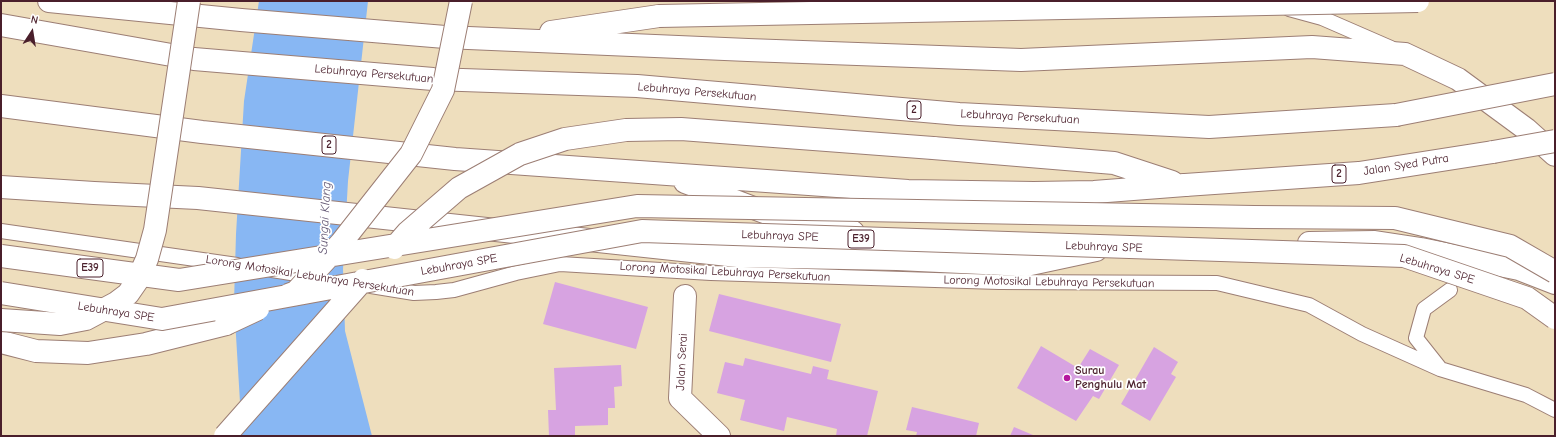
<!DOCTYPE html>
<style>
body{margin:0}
#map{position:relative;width:1556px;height:437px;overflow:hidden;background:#eedebd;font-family:"Comic Neue",sans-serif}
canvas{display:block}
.frame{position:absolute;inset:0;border:2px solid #4a1f2b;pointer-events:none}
.north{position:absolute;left:12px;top:12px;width:40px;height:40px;-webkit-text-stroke:3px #fff;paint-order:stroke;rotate:12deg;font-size:11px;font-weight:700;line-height:16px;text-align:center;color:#4a1f2b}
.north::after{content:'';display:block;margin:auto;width:14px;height:18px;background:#4a1f2b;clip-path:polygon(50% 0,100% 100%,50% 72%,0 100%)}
</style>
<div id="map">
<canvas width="1556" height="437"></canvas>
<div class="frame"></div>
<div class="north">N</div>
</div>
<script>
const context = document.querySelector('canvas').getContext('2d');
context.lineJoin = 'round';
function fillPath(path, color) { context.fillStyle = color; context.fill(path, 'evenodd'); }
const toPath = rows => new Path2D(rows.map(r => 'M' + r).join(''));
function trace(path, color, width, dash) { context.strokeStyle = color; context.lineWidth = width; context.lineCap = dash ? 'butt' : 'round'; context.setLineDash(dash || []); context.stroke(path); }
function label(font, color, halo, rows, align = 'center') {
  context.font = font + ' "Comic Neue",sans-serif'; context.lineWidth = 3.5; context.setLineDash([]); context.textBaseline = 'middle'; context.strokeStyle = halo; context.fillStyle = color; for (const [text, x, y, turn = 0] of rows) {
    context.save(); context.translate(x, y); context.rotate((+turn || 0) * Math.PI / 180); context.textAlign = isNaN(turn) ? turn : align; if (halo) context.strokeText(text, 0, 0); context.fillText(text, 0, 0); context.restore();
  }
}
fillPath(toPath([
 [259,1,368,1,348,181,343,269,345,331,372,436,242,436,234,302,236,234,244,101]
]), '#88b7f3');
fillPath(toPath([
 [555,282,648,307,636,349,543,324],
 [719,294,841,324,831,362,709,331],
 [1041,346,1078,368,1090,349,1119,365,1099,399,1093,396,1076,421,1017,388],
 [1154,347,1178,362,1171,374,1176,377,1150,421,1121,404],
 [745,358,811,374,813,366,829,370,827,379,878,391,867,436,836,436,837,429,787,417,784,431,740,420,745,400,717,393,725,362,743,366],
 [621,365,622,386,614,387,615,408,608,408,608,425,575,426,575,436,549,436,548,410,556,410,554,368],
 [912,407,979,423,976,436,916,436,917,432,906,430],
 [1014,427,1033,435,1032,436,1010,436]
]), '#d7a3e1');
const lane = toPath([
 [1289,9,1322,18,1391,48],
 [1,231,237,265],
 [272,270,316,277],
 [371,286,414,293,436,292,454,290,516,273,560,264,711,273,999,282,1217,283,1309,305,1362,334,1440,369,1526,395,1555,410],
 [1439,367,1416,338,1424,309,1450,290]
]);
const street = toPath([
 [1,187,94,193,198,198,738,256,897,259,1026,265,1096,250],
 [685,296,680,398,719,436]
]);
const primary = toPath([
 [1185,185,1359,173,1493,152]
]);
const highway = toPath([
 [49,1,241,20,445,37,748,50,1021,60,1312,47,1405,54,1458,79,1526,129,1555,155],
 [1,25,194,59,433,79,637,86,959,114,1209,127,1396,115],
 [551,32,659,16],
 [1,106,202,132,455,159,908,191,1034,193,1094,192,1185,185],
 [933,148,1114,163,1172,182],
 [685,182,780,218,853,232],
 [1309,243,1375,242,1421,249,1519,269,1555,283],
 [1,342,36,351,88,353,146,344,226,324]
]);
trace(lane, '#9c7e74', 16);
trace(street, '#9c7e74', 24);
trace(primary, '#9c7e74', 24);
trace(highway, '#9c7e74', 24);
trace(lane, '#fff', 14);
trace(street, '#fff', 22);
trace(primary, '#fff', 22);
trace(highway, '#fff', 22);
const streetBridge = toPath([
 [1,320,60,324,86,319,116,303,128,294,137,281,147,259,155,230,189,1]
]);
const primaryBridge = toPath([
 [1396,115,1555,84],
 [1493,152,1555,141]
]);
const highwayBridge = toPath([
 [659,16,1418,1],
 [394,248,408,232,459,188,520,154,565,139,626,130,681,129,933,148],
 [1,256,179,280,637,206,1254,217,1395,218,1510,246,1555,272],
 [1,293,162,319,642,231,1404,256,1527,298,1555,318],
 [288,295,296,292,341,243,411,154,443,90,461,1],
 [226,324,258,309],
 [225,436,363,280]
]);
trace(streetBridge, '#9c7e74', 24, []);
trace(primaryBridge, '#9c7e74', 24, []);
trace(highwayBridge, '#9c7e74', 24, []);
trace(streetBridge, '#fff', 22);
trace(primaryBridge, '#fff', 22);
trace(highwayBridge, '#fff', 22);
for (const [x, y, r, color] of [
 [1067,378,4,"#b5179e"]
]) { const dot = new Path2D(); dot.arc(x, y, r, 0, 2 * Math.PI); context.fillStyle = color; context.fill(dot); trace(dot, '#fff', 1.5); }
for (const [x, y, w] of [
 [914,110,14],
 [329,145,14],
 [1339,174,14],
 [861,239,26],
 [90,268,26]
]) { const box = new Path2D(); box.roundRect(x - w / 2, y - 9, w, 18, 3); context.fillStyle = '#fff'; context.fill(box); trace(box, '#4a1f2b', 1); }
label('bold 11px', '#4a1f2b', null, [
 ["2",914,110],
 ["2",329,145],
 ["2",1339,174],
 ["E39",861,239],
 ["E39",90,268]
]);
label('12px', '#4a1f2b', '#fff', [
 ["Lebuhraya Persekutuan",374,74,5],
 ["Lebuhraya Persekutuan",697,92,5],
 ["Lebuhraya Persekutuan",1020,117,3],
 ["Jalan Syed Putra",1406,165,-9],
 ["Lebuhraya SPE",780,236,2],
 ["Lebuhraya SPE",1104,247,2],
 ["Lebuhraya SPE",459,265,-10],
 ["Lebuhraya SPE",1437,269,17],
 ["Lorong Motosikal Lebuhraya Persekutuan",725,272,3],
 ["Lorong Motosikal Lebuhraya Persekutuan",310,276,9],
 ["Lorong Motosikal Lebuhraya Persekutuan",1049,282,1],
 ["Lebuhraya SPE",116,312,9],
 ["Jalan Serai",682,362,-87]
]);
label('bold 12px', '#4a1f2b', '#fff', [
 ["Surau",1075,371],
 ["Penghulu Mat",1075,385]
], 'left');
label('italic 13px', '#605471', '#fff', [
 ["Sungai Klang",325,218,-87]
]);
</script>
